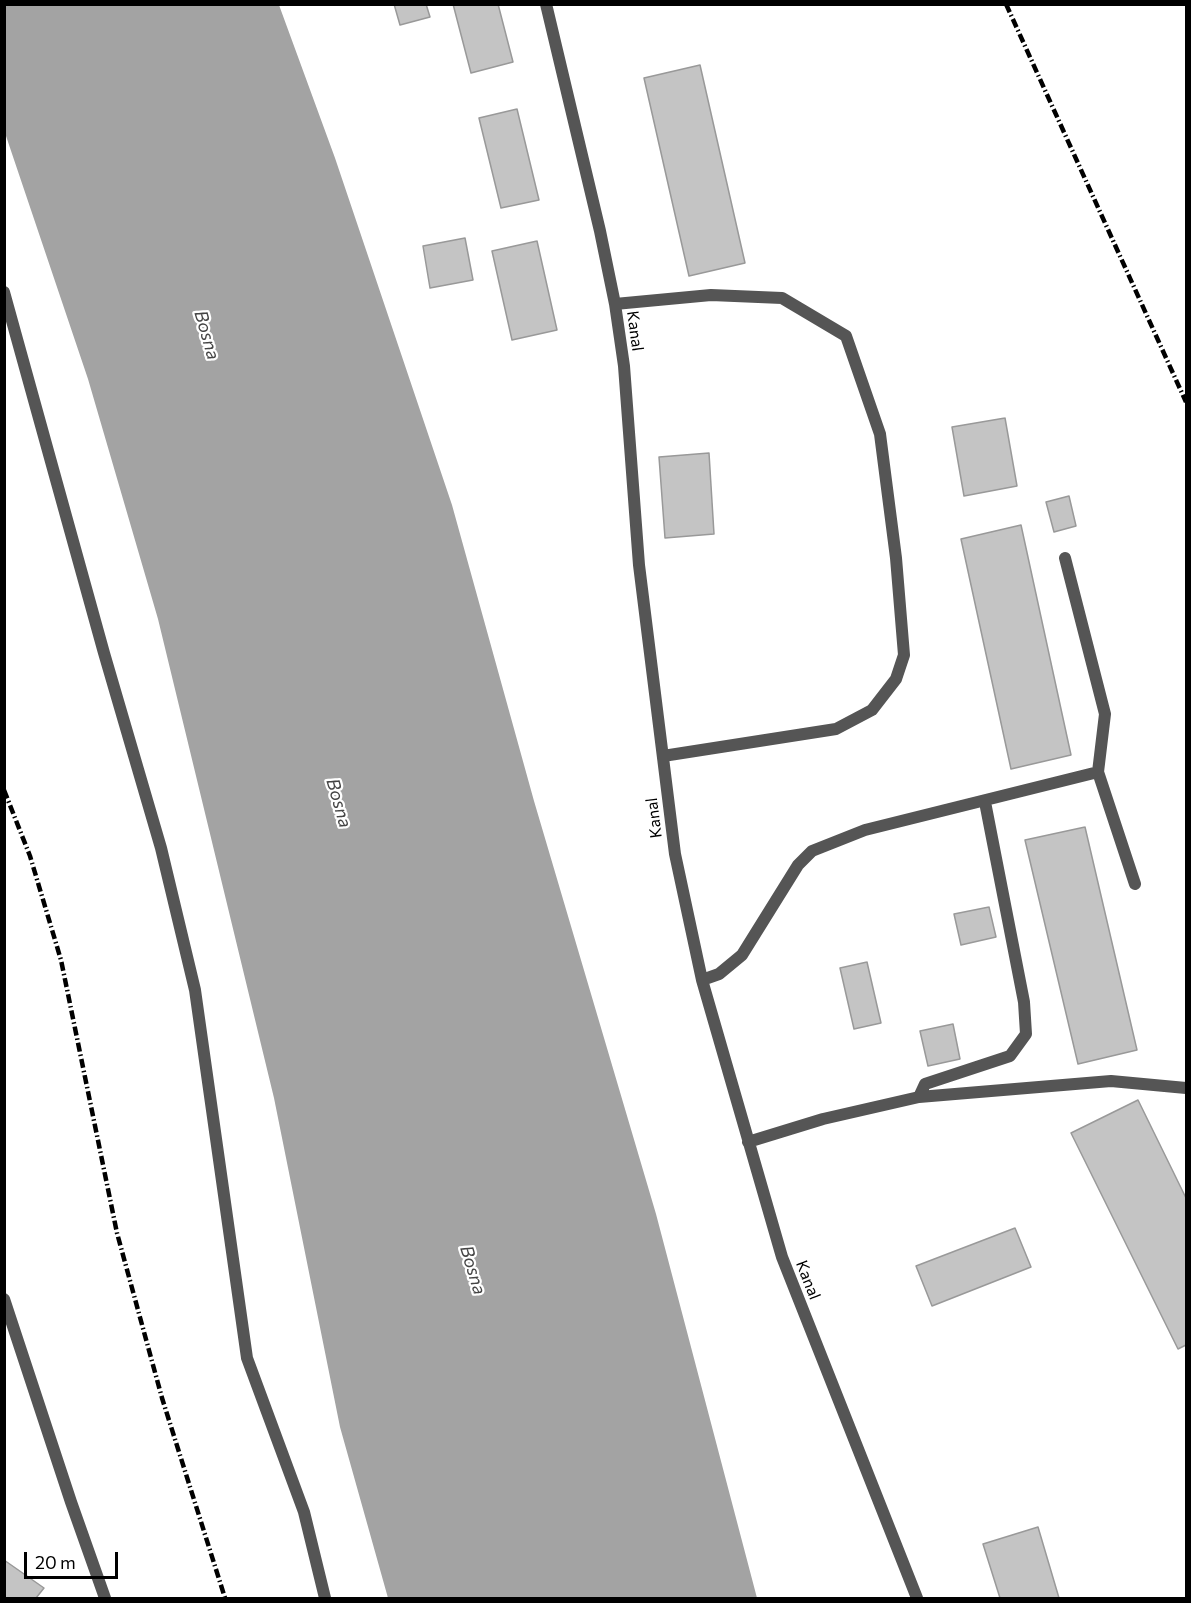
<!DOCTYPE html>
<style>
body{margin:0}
#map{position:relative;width:1191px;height:1603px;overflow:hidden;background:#fff;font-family:Commissioner,sans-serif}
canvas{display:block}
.frame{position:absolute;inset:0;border:6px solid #000;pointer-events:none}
.scale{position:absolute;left:24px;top:1552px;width:94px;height:27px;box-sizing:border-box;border:3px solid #000;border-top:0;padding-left:8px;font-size:18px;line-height:21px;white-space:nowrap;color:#000;-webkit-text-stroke:4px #fff;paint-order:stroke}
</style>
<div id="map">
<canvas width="1191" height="1603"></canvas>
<div class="frame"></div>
<div class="scale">20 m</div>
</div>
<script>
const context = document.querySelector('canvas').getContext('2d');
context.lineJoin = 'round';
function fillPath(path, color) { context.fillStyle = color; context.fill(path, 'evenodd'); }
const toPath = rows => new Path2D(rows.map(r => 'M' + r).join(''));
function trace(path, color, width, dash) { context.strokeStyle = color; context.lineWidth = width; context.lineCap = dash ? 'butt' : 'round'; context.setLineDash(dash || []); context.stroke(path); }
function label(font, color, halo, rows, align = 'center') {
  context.font = font + ' Commissioner,sans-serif'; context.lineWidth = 4.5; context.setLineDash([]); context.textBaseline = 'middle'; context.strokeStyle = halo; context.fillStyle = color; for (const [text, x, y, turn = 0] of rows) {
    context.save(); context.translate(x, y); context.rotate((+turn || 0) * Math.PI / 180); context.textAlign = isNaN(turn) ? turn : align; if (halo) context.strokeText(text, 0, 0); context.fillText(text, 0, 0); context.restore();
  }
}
fillPath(toPath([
 [4,5,279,5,335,158,452,505,534,801,656,1214,757,1598,388,1598,340,1427,274,1098,158,619,88,379,5,133]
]), '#a3a3a3');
const building = toPath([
 [394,4,426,4,430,17,400,25,394,4],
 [453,4,498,4,513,62,471,73,453,4],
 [700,65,745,263,689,276,644,78,700,65],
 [517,109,539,200,501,208,479,118,517,109],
 [465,238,473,280,430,288,423,246,465,238],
 [537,241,557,330,512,340,492,251,537,241],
 [1005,418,1017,486,964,496,952,427,1005,418],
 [709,453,714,534,665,538,659,457,709,453],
 [1069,496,1076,526,1054,532,1046,502,1069,496],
 [1021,525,1071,755,1011,769,961,539,1021,525],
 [1085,827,1137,1050,1078,1064,1025,840,1085,827],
 [989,907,996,937,961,945,954,914,989,907],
 [867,962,881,1023,854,1029,840,968,867,962],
 [953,1024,960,1059,928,1066,920,1031,953,1024],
 [1138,1100,1186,1198,1186,1345,1178,1349,1071,1133,1138,1100],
 [1015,1228,1031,1267,932,1306,916,1266,1015,1228],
 [1038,1527,1059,1598,1000,1598,983,1544,1038,1527],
 [4,1560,44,1588,36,1598,4,1598,4,1560]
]);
fillPath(building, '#c4c4c4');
trace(building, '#999', 1.5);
trace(toPath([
 [4,1299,71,1502,105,1598]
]), '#555', 12);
trace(toPath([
 [546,4,600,231,615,304,624,366,639,565,675,854,702,980,782,1257,917,1598],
 [4,292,104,653,161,848,195,990,247,1358,304,1512,325,1598],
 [615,304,711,295,782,298,846,336,880,434,896,558,904,655,896,679,872,710,836,729,663,756],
 [1065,558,1105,714,1098,772,1135,884],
 [702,980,719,974,742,955,798,865,812,851,865,830,1098,772],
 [919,1097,925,1084,1010,1056,1026,1034,1024,1002,985,802],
 [748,1142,823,1119,919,1097,1111,1081,1186,1088]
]), '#555', 12);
trace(toPath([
 [1006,4,1186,402],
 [4,790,30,856,61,960,117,1233,162,1398,225,1598]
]), '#000', 4.5, [9, 3, 1.5, 3]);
label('16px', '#000', '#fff', [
 ["Kanal",635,331,82],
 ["Kanal",654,818,-97],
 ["Kanal",808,1280,69]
]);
label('italic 18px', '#444', '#fff', [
 ["Bosna",207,335,74],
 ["Bosna",339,803,74],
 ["Bosna",473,1270,73]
]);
</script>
